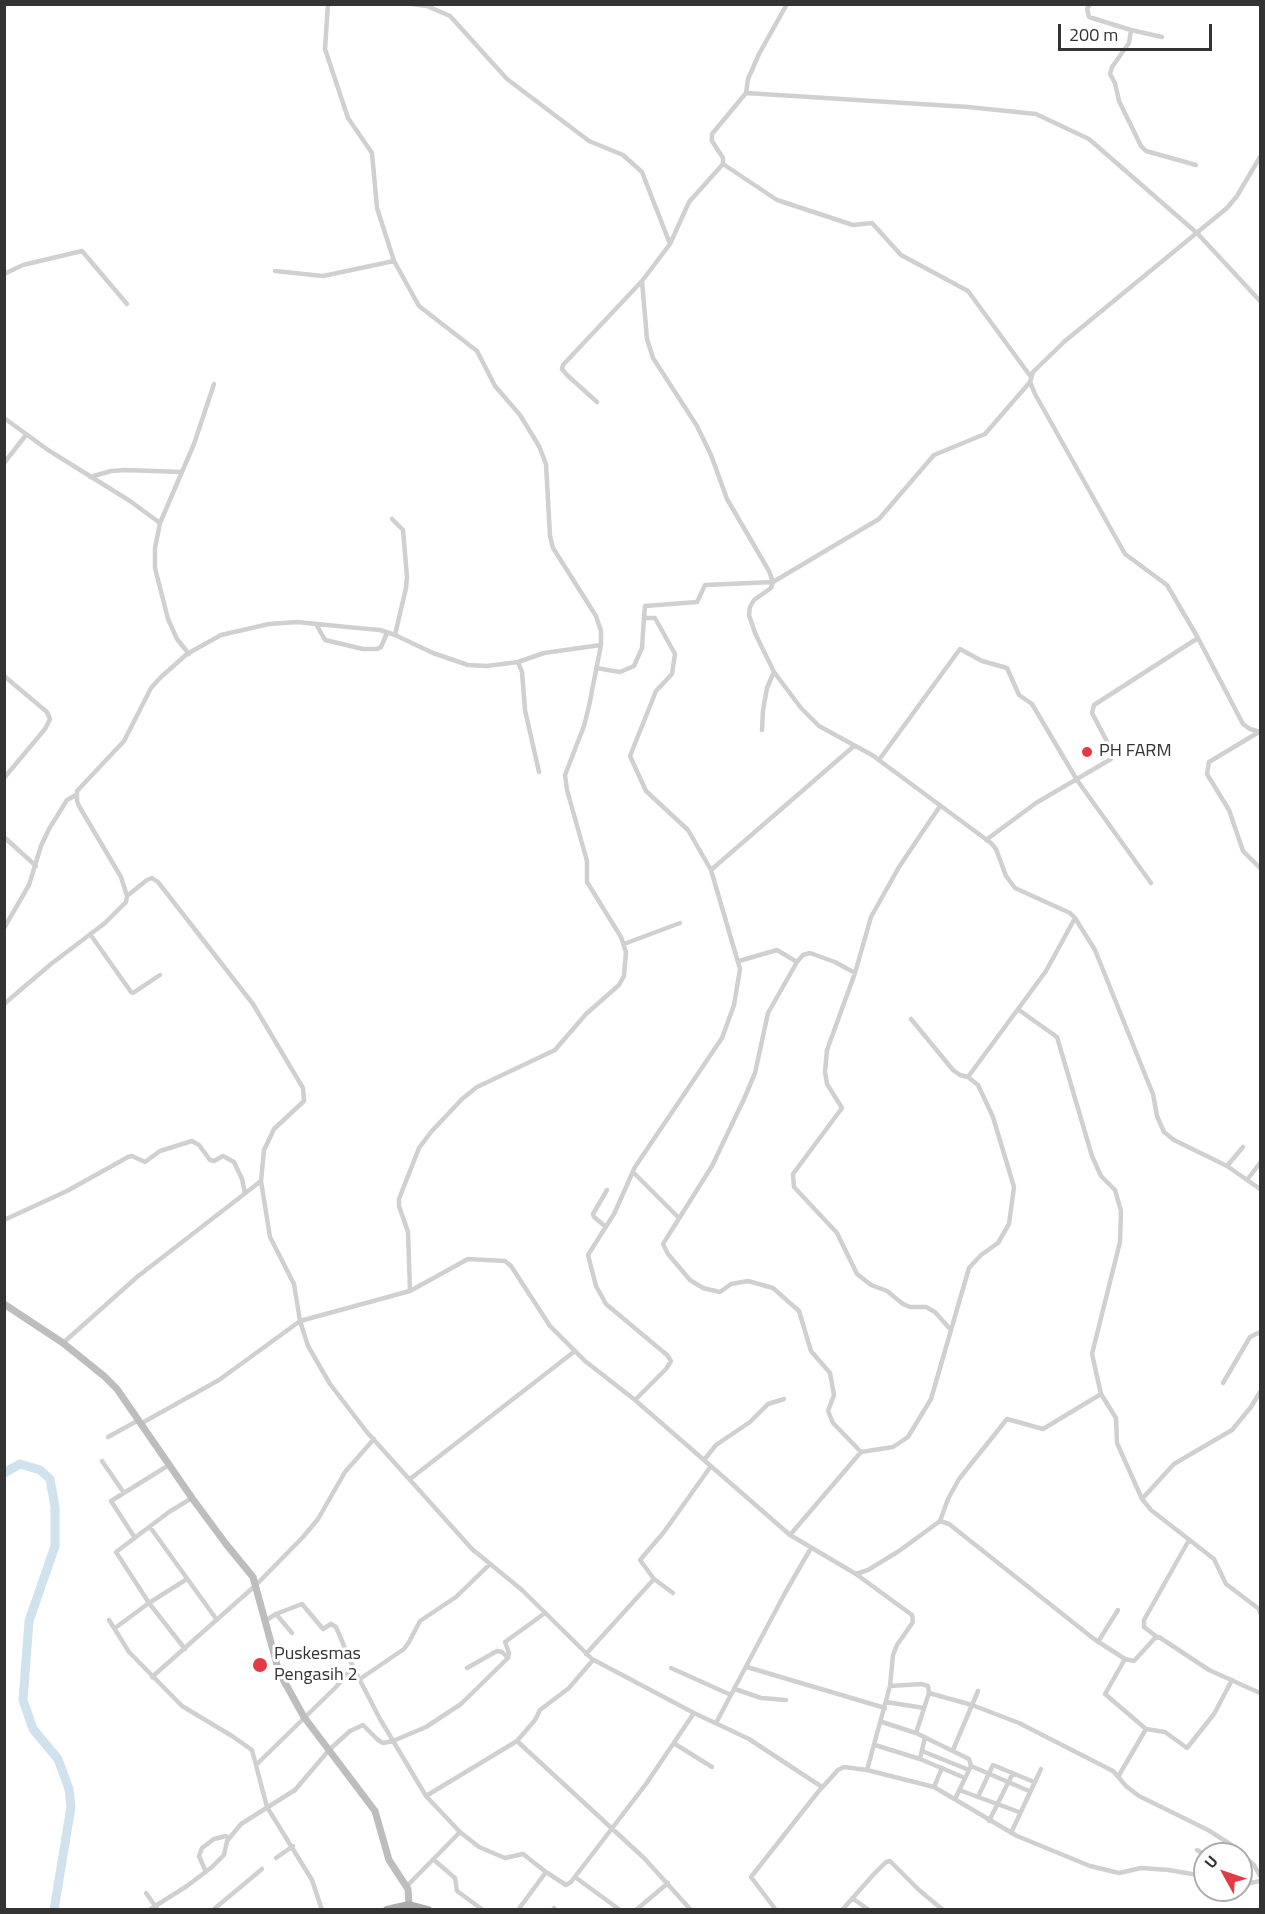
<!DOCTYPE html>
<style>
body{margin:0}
#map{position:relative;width:1265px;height:1914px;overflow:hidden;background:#fff;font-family:"Titillium Web",sans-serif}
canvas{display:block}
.frame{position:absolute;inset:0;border:6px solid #333;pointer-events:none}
.north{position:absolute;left:1193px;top:1842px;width:60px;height:60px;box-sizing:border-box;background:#fff;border:2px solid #adadad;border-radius:50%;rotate:310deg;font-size:16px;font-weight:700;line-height:24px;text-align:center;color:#333}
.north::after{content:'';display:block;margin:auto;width:21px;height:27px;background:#e63946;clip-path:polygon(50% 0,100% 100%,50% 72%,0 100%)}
.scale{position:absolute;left:1058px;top:24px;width:154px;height:27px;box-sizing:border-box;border:3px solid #333;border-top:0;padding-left:8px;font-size:18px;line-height:21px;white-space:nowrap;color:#333;-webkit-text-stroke:4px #fff;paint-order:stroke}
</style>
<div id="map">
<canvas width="1265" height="1914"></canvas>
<div class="frame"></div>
<div class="north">U</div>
<div class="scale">200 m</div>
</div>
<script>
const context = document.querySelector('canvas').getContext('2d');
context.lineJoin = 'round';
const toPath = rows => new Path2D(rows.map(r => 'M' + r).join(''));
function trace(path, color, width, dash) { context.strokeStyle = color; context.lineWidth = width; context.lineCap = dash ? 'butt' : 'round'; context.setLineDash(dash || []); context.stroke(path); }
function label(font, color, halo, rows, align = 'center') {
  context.font = font + ' "Titillium Web",sans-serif'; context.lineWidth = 6; context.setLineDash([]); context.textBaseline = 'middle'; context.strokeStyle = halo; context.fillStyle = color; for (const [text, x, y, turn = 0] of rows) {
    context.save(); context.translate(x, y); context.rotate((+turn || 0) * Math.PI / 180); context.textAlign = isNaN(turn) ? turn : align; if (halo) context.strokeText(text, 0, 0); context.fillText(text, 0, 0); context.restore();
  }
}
trace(toPath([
 [4,1473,20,1464,40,1470,50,1479,55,1507,55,1546,29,1621,23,1700,33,1729,58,1759,69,1789,71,1807,54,1910]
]), '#cfe2ee', 9);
trace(toPath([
 [328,4,325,49,348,118,372,153,377,208,394,261,419,306,477,351,495,386,520,415,539,446,546,464,550,536,553,548,596,616,601,631,601,645,589,706,584,726,565,775,567,790,587,861,587,882,621,937,626,952,624,976,619,985,586,1014,555,1050,477,1087,462,1099,431,1132,419,1148,399,1199,399,1206,408,1232,410,1291],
 [412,4,427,6,450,16,507,79,589,141,623,155,642,172,670,244],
 [787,4,759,54,748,79,746,93,712,134,712,141,723,158,723,164,689,202,670,244,642,281,647,339,653,358,697,426,711,455,727,499,769,571,773,582,771,588,754,600,750,607,749,615,755,633,774,672,801,708,819,726,872,755,991,843,996,849,1006,876,1015,888,1070,913,1075,918,1095,950,1146,1077,1153,1094,1157,1116,1164,1132,1174,1140,1227,1166,1260,1189],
 [1090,4,1087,9,1089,17,1131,30,1162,37],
 [1131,30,1129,43,1112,67,1110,74,1115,83,1119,101,1141,146,1146,151,1196,165],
 [746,93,968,107,1036,114,1089,139,1198,234,1260,301],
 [1260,157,1237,196,1227,208,1065,341,1033,372,1030,382,1035,394,1125,554,1167,585,1198,638,1243,724,1250,729,1260,732],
 [723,164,777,200,853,225,872,223,901,255,968,291,1031,377],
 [275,271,323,276,394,261],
 [4,274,23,265,82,251,127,304],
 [597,402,567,375,562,369,563,365,642,281],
 [4,418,48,450,130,501,160,523],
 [4,463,26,435],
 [90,477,111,471,125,470,182,472],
 [392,519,403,530,407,577,406,588,395,635],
 [644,618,645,606,697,602,705,585,773,582,879,519,934,455,985,434,1030,382],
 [316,624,325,640,363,649,377,649,381,647,387,633],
 [189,654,177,639,168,619,155,568,155,548,160,523,194,444,214,384],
 [518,662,544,653,601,645],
 [596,668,620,672,634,666,642,648,644,618,655,618,675,654,672,674,656,691,630,756,646,791,688,830,711,870,740,969,734,1005,722,1038,635,1167,614,1214,588,1255,596,1286,606,1304,667,1355,671,1361,666,1369,635,1400],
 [4,676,47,712,50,719,45,729,4,778],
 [762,730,763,710,767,688,774,672],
 [1259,732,1209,762,1207,774,1229,810,1243,851,1260,868],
 [879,760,960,649,982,661,1007,668,1019,695,1032,704,1077,780,1151,883],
 [940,806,899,867,871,917,855,973,827,1050,825,1072,827,1084,842,1108,793,1174,794,1187,837,1233,857,1274,871,1285,887,1291,903,1304,910,1307,926,1307,935,1312,950,1329],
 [4,837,36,866],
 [986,840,1036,803,1111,759,1113,753,1092,713,1094,705,1198,638],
 [711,870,854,746],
 [127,896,147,880,152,878,158,882,253,1004,303,1088,304,1101,274,1129,264,1150,261,1181],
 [4,928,29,885,41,846,49,829,67,800,76,795],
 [90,934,131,992,133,993,160,975],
 [624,944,680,923],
 [739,961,777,950,797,962],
 [855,973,835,962,810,953,803,955,797,962,768,1013,755,1073,744,1099,712,1166,663,1244,668,1254,690,1280,703,1288,720,1292,731,1284,748,1281,773,1288,799,1311,811,1351,830,1373,834,1395,828,1411,833,1423,861,1452],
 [4,1004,51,964,105,923,126,902,127,896,121,877,79,806,77,801,77,791,124,741,151,688,161,677,187,654,221,635,269,624,297,622,347,627,380,630,395,635,433,653,468,665,487,666,518,662,522,672,525,710,539,772],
 [1019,1010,1057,1037,1092,1156,1101,1176,1115,1190,1121,1211,1120,1242,1092,1354,1101,1394,1116,1418,1117,1443,1142,1499,1151,1510,1214,1559,1226,1584,1259,1609,1260,1613],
 [911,1019,953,1070,960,1075,968,1077],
 [1227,1166,1243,1147],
 [633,1172,678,1217],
 [1247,1180,1260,1163],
 [4,1220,67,1191,128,1157,132,1156,145,1162,160,1151,192,1141,199,1145,210,1160,214,1161,223,1156,234,1162,242,1179,245,1193],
 [606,1227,594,1217,593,1214,607,1190],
 [63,1343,137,1277,261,1181,270,1237,294,1284,300,1321,308,1346,330,1384,366,1431,472,1549,522,1590,592,1659,694,1713,749,1739,822,1787],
 [1223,1383,1250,1337,1260,1332],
 [142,1423,219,1380,300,1321,410,1291,468,1259,505,1261,511,1266,550,1326,585,1361,635,1400,790,1535,856,1574,912,1615,913,1622,897,1645,893,1655,890,1686,867,1770],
 [108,1437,139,1420],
 [704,1460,716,1445,750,1422,768,1404,784,1399],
 [102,1461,124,1493],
 [410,1479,575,1351],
 [1142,1499,1174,1464,1232,1430,1251,1407,1260,1392],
 [940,1521,949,1524,1094,1639,1125,1659,1134,1661,1154,1639,1159,1637,1209,1670,1260,1693],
 [150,1527,217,1620],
 [790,1535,861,1452,893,1447,908,1437,931,1399,969,1268,981,1255,998,1243,1009,1224,1014,1187,993,1117,978,1085,968,1077,1046,971,1075,918],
 [135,1538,111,1501,169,1465],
 [856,1574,868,1570,899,1551,940,1521,948,1499,959,1479,1007,1419,1043,1429,1101,1394],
 [673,1593,654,1579,640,1560,664,1532,711,1466],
 [276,1614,292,1633],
 [109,1620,129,1652,182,1706,232,1736,252,1750,267,1807,312,1880,322,1910],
 [265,1621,276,1614,302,1604,323,1629,331,1624,336,1627,353,1667,380,1719,426,1796,460,1832,479,1847,505,1858,523,1854,546,1872],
 [115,1628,149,1603,187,1579],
 [1157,1637,1144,1627,1144,1620,1189,1540],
 [1098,1642,1118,1610],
 [185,1649,149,1603,116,1552,169,1512,192,1498],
 [586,1654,654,1579],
 [1125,1659,1105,1694,1146,1729],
 [747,1667,885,1708],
 [467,1668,497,1651,502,1652,508,1658],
 [671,1668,731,1695],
 [152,1677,256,1585,303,1537,318,1519,345,1472,374,1439],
 [360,1679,404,1649,409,1642,420,1621,456,1597,490,1564],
 [890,1686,921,1684,928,1686,929,1693,916,1733],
 [735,1689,761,1698,786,1700],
 [929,1693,972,1705,1019,1723,1113,1771,1126,1786,1139,1796,1208,1830,1230,1844,1254,1865,1260,1876],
 [886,1702,924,1708],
 [882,1722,916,1733,969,1759,971,1766,955,1799],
 [716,1723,785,1593,811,1548],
 [517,1741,644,1858,691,1910],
 [675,1744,712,1767],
 [875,1745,920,1759,965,1778],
 [953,1750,978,1691],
 [922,1751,969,1770],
 [920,1759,925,1737],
 [257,1764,336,1687,353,1667],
 [971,1766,1029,1791],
 [1118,1777,1146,1729,1165,1732,1187,1748,1214,1714,1232,1680],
 [934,1787,942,1768],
 [959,1790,1019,1812],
 [426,1796,517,1741,535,1720,540,1710,569,1688,593,1660],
 [978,1797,993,1765,1034,1782],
 [989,1821,1013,1773],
 [1011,1833,1041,1769],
 [1197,1850,1205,1855],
 [276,1858,293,1846],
 [434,1860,455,1878,457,1891,483,1910],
 [206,1872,199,1856,202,1848,214,1839,226,1836,229,1838],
 [575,1877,620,1910],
 [1241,1879,1250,1883],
 [406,1887,460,1832],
 [1241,1890,1250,1883,1260,1881],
 [146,1893,158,1910],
 [852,1898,869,1910],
 [554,1908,555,1910],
 [149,1910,187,1886,212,1867,224,1855,227,1841,241,1824,295,1790,329,1750,350,1731,363,1725,378,1740,383,1743,393,1741,426,1727,461,1704,508,1658,509,1653,505,1642,545,1613],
 [213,1910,262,1869],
 [518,1910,546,1872,566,1885,571,1882,646,1784,694,1713],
 [636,1910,668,1883],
 [776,1910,751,1877,818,1792,838,1770,844,1767,867,1770,934,1787,1017,1836,1090,1866,1119,1873,1141,1868,1169,1870,1192,1874,1205,1879],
 [842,1910,874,1874,886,1862,890,1861,919,1890,943,1910]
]), '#d0d0d0', 4.5);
trace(toPath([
 [4,1304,63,1343,104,1376,117,1389,192,1498,226,1544,253,1577,279,1672,304,1717,375,1811,389,1860,408,1889,409,1905]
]), '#bdbdbd', 7);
trace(toPath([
 [387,1910,409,1905,428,1910]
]), '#ababab', 8);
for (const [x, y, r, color] of [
 [1087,752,6,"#e63946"],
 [260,1665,8,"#e63946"]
]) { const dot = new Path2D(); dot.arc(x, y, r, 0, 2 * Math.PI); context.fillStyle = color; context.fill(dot); trace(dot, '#fff', 2); }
label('18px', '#333', '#fff', [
 ["PH FARM",1099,752],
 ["Puskesmas",274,1655],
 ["Pengasih 2",274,1676]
], 'left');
</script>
